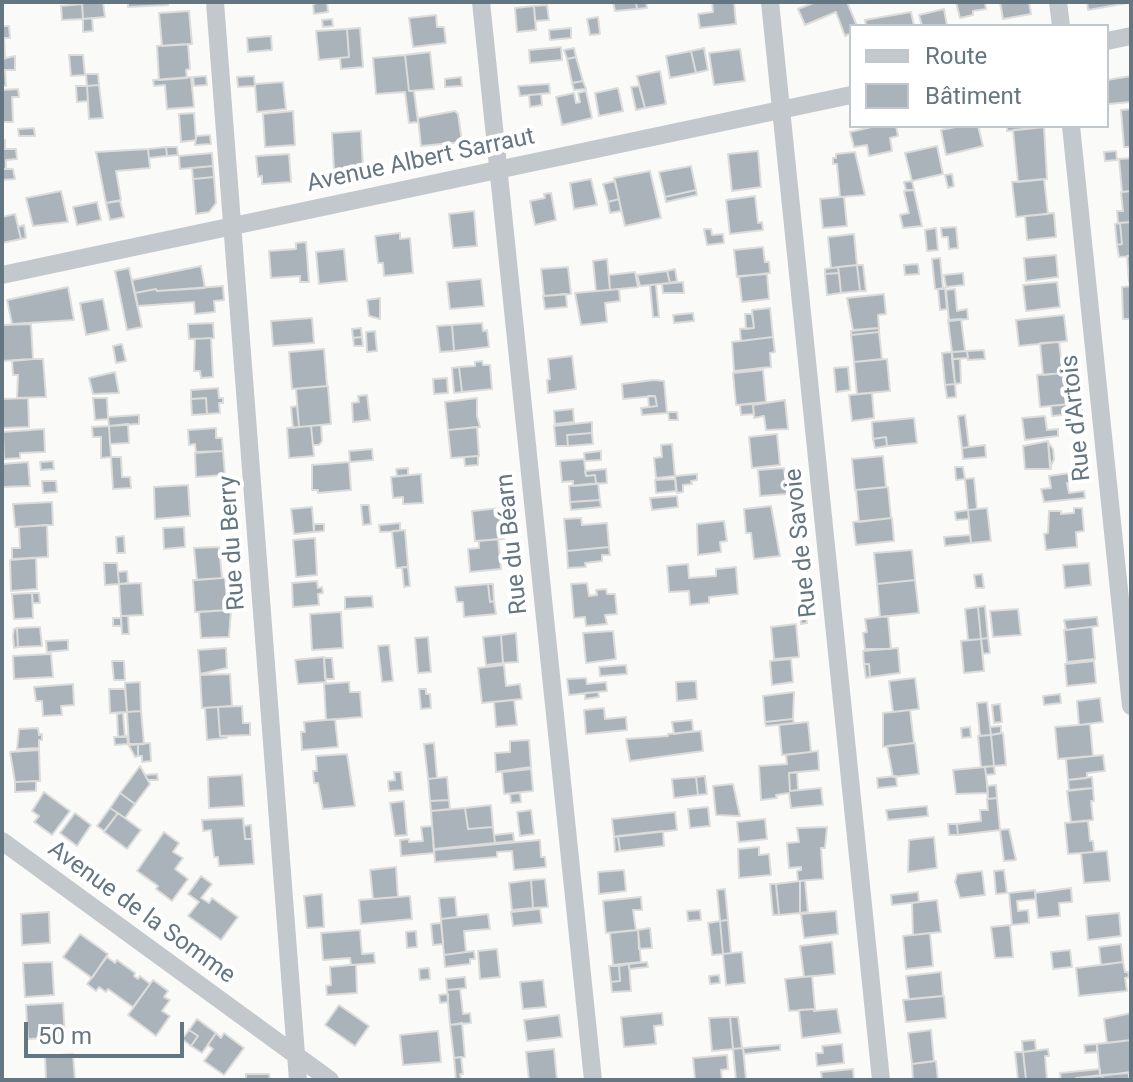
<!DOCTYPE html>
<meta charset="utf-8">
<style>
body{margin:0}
#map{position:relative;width:1133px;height:1082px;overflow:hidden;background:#fafaf8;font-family:Roboto,sans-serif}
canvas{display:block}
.frame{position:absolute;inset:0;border:4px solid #657683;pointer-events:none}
.legend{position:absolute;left:849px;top:24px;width:260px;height:104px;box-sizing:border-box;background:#fff;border:2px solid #c1c8cd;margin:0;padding:10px 14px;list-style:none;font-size:24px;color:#657683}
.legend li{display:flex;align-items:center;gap:16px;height:40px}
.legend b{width:40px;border:2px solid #c1c8cd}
.scale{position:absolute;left:24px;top:1022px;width:160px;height:36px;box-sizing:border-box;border:4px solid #657683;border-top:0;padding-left:10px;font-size:24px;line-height:28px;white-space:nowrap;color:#657683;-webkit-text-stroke:6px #fff;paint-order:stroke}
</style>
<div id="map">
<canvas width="1133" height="1082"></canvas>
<div class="frame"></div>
<ul class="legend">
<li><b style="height:10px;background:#c3c8cc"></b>Route</li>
<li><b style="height:22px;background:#aab3b9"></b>Bâtiment</li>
</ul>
<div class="scale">50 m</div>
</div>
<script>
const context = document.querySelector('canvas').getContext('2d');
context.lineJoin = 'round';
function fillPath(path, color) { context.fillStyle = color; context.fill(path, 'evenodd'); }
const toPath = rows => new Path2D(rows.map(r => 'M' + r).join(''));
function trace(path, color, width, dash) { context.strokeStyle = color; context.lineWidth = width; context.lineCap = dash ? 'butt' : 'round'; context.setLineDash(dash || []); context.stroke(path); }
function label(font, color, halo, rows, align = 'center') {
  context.font = font + ' Roboto,sans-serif'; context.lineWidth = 8; context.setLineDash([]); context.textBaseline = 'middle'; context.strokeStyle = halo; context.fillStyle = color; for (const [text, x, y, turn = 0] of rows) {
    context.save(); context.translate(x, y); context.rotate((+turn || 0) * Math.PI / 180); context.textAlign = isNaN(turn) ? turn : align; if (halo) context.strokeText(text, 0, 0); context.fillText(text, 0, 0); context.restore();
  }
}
const building = toPath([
 [82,2,103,2,105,17,83,19,82,2],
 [128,2,168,2,168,5,128,7,128,2],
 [318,2,327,2,328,12,314,14,313,5,318,2],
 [613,2,636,2,637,9,615,11,613,2],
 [636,2,646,2,647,8,637,9,636,2],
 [712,2,734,2,736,24,700,28,698,14,713,12,712,2],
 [816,2,847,2,857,26,851,26,851,33,845,36,836,12,805,25,798,9,816,2],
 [956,2,985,2,986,9,973,11,973,15,960,18,956,2],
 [1000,2,1029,2,1031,14,1003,19,1000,2],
 [1087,2,1128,2,1128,3,1088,10,1087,2],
 [82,4,83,19,62,20,61,6,82,4],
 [547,5,549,20,535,21,534,6,547,5],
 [534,6,536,30,517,32,515,8,534,6],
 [944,9,947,26,922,26,919,15,944,9],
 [189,11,192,44,162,46,159,13,189,11],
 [911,12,914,26,866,26,865,20,911,12],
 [436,15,437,27,444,27,446,43,413,47,409,18,436,15],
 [598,17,600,34,590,35,587,19,598,17],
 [92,18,93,31,83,32,83,19,92,18],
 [332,19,333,26,323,27,322,20,332,19],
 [2,26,9,26,10,38,4,38,5,57,2,57,2,26],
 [360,28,363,67,341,69,340,58,349,57,347,29,360,28],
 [571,28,571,38,550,40,549,30,571,28],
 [347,29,349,57,319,60,316,31,347,29],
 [271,36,272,50,248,52,247,38,271,36],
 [188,44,190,69,186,70,187,78,159,80,157,46,188,44],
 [561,47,562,60,530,63,529,50,561,47],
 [574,48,576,57,567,59,564,50,574,48],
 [704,48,708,70,696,73,691,51,704,48],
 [740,49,745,81,714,85,709,53,740,49],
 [691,51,696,73,670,78,666,56,691,51],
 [430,52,434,89,409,91,405,55,430,52],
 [69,55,83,55,85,75,71,76,69,55],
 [405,55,409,91,414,91,418,122,409,123,405,92,376,94,373,58,405,55],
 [15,56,15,70,5,70,6,86,2,86,2,59,15,56],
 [576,57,583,81,572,83,567,59,576,57],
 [660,71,666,104,645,108,637,76,660,71],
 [86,74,98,74,99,85,87,86,86,74],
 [206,76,207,85,194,86,193,77,206,76],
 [254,76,255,86,238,87,237,77,254,76],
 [1131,76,1131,102,1108,104,1107,80,1131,76],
 [191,77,194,107,167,109,165,85,154,86,153,80,191,77],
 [461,77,462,86,445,87,445,79,461,77],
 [583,81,586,89,574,90,572,83,583,81],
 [283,82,286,109,257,112,255,84,283,82],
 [549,84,550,93,520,96,518,86,549,84],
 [99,85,103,118,89,119,87,86,99,85],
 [76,86,87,86,88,101,77,102,76,86],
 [639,86,645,108,636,110,631,87,639,86],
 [618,88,623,111,599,116,595,93,618,88],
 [18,89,19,97,12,97,13,122,2,122,2,90,18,89],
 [586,91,592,118,562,125,556,97,574,93,576,103,580,102,578,93,586,91],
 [541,94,542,105,530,107,529,95,541,94],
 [1131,109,1131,147,1124,147,1121,110,1131,109],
 [293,111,295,145,265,147,263,114,293,111],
 [455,111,458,114,462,142,421,146,418,118,455,111],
 [194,113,196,140,181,142,179,114,194,113],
 [876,126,896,126,898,136,890,138,892,151,869,156,867,145,854,147,850,132,876,126],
 [960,126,978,126,983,146,946,155,941,130,960,126],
 [1007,126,1045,126,1045,127,1007,131,1007,126],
 [1044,127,1047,179,1018,182,1013,130,1044,127],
 [34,128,35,136,19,136,18,129,34,128],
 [361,131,363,168,334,170,332,133,361,131],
 [210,135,211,144,195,145,196,136,210,135],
 [2,140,5,140,5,149,16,149,17,159,6,160,6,169,2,169,2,140],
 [937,146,943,174,912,181,905,153,937,146],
 [166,147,177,147,178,155,167,156,166,147],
 [166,147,167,156,149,158,148,149,166,147],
 [148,149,150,168,116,171,121,200,106,203,96,152,148,149],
 [758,151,761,187,732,191,728,154,758,151],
 [1116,151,1117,160,1105,161,1104,152,1116,151],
 [855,152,865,195,840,197,837,164,833,164,833,158,836,158,836,154,855,152],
 [212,153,213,166,180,169,179,156,212,153],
 [289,154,291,182,262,184,262,176,258,177,256,156,289,154],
 [1131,158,1131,191,1122,192,1119,159,1131,158],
 [213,166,214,177,193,179,192,168,213,166],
 [691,166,696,190,665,197,659,172,691,166],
 [2,169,13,169,15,179,2,180,2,169],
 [650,171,661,218,625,226,614,178,650,171],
 [952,174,954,186,948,188,945,175,952,174],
 [214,177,216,203,209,212,196,214,193,179,214,177],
 [591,179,597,205,574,209,570,183,591,179],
 [1044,179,1048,214,1016,217,1012,182,1044,179],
 [615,181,619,199,608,202,603,184,615,181],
 [912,181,914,190,906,190,904,182,912,181],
 [696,190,697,195,666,202,665,197,696,190],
 [914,190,922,226,903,228,900,215,909,213,904,191,914,190],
 [61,191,68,222,33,226,26,198,61,191],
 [1131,191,1131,222,1118,223,1117,211,1123,211,1121,192,1131,191],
 [551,193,556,220,535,225,530,201,545,198,544,194,551,193],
 [755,196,758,223,762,222,763,230,730,234,726,200,755,196],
 [840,197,844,197,847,226,823,228,820,199,840,197],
 [619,199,621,211,610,213,608,202,619,199],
 [120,201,124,217,110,220,106,203,120,201],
 [97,202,101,220,77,225,73,207,97,202],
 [474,211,477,246,453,248,449,214,474,211],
 [1054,213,1056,237,1027,240,1025,216,1054,213],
 [15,214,21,239,2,243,2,217,15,214],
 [1131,222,1131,256,1119,257,1117,245,1122,244,1120,223,1131,222],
 [1120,223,1122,244,1117,245,1115,224,1120,223],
 [24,225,26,238,21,239,18,227,24,225],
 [956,227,958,248,949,249,948,237,942,237,941,228,956,227],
 [936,228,938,250,927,251,925,230,936,228],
 [704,229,711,229,712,235,723,234,724,243,707,245,704,229],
 [400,233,400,239,410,238,413,273,384,276,383,263,378,263,375,236,400,233],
 [854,234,857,265,831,268,828,237,854,234],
 [306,242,309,282,300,282,300,276,271,278,269,251,296,249,296,243,306,242],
 [763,247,765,262,769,262,770,273,737,277,734,250,763,247],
 [344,249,347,281,319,284,316,252,344,249],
 [1056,255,1058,277,1026,281,1024,258,1056,255],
 [1127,256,1131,256,1131,282,1129,282,1127,256],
 [940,258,943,289,935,289,932,259,940,258],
 [607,259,610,290,596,291,593,261,607,259],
 [918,264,919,274,905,275,904,265,918,264],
 [857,265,863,265,866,291,860,291,857,265],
 [857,265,860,291,841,293,838,267,857,265],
 [201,266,205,288,157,291,156,289,135,293,132,280,201,266],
 [568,267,571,294,544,296,541,269,568,267],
 [838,267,839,273,825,274,825,269,838,267],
 [129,268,142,327,127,330,115,271,129,268],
 [675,269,677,281,670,283,667,271,675,269],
 [667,271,670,283,640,286,637,275,667,271],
 [635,272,638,287,610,290,609,275,635,272],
 [839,273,841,293,827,295,825,274,839,273],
 [963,273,964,285,946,287,944,275,963,273],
 [767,274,769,299,742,302,739,276,767,274],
 [481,279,484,306,450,309,447,282,481,279],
 [683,282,684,293,663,293,662,284,683,282],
 [1057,282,1060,307,1026,311,1023,285,1057,282],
 [650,285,656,285,659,317,653,317,650,285],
 [223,286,224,300,214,301,215,312,195,314,194,302,138,306,135,293,156,289,157,291,223,286],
 [1131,286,1131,319,1123,319,1122,287,1131,286],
 [68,287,74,320,12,324,7,300,68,287],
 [945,288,947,309,940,310,938,289,945,288],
 [619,289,620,301,605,303,607,322,581,325,575,293,619,289],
 [955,289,957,311,967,309,968,319,949,321,946,290,955,289],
 [566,294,567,307,545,309,543,296,566,294],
 [884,294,886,314,878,315,879,328,853,330,847,298,884,294],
 [380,298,380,319,369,316,367,300,380,298],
 [103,299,109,330,86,335,80,303,103,299],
 [770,308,773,337,741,341,740,329,754,328,752,310,770,308],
 [693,313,694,321,674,323,673,315,693,313],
 [745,314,752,314,754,328,746,329,745,314],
 [1064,315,1067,341,1019,346,1016,320,1064,315],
 [312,318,314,343,273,346,271,321,312,318],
 [961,319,965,351,952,352,948,320,961,319],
 [213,323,214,338,189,339,188,324,213,323],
 [482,323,483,331,487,330,489,347,454,351,452,325,482,323],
 [31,324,33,359,2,361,2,325,31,324],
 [452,325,454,351,440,352,437,326,452,325],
 [361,328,362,337,353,338,352,329,361,328],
 [879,328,879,332,851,335,851,331,879,328],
 [375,331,377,351,367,352,366,332,375,331],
 [879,332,882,359,854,362,851,335,879,332],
 [362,337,363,346,354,346,353,338,362,337],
 [773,337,775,352,770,353,771,367,734,371,732,342,773,337],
 [211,338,213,377,201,378,200,371,194,371,195,339,211,338],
 [1059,342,1063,373,1043,375,1040,343,1059,342],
 [122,344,126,361,116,363,113,346,122,344],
 [324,349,327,386,292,389,289,352,324,349],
 [984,350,985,359,968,360,967,351,984,350],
 [967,351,968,358,952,359,952,352,967,351],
 [952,352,955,384,945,385,942,353,952,352],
 [572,356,576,389,548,393,547,380,550,379,548,359,572,356],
 [33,359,43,359,46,397,17,398,18,375,13,375,12,361,33,359],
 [887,359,890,391,857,394,854,362,887,359],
 [952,359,960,359,961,383,955,384,952,359],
 [482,361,483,365,490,365,492,389,462,392,459,367,475,366,475,362,482,361],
 [459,367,462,392,454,393,452,368,459,367],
 [848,367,850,390,836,392,834,368,848,367],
 [763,370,766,402,736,405,733,373,763,370],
 [115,372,119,393,93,394,89,378,115,372],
 [1066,373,1069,404,1040,407,1037,375,1066,373],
 [447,378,448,393,434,394,433,379,447,378],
 [654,380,664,381,667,413,642,415,641,408,657,406,655,396,623,399,622,384,654,380],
 [955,384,956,397,947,398,945,385,955,384],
 [328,386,331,424,299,427,296,389,328,386],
 [218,388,219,398,223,398,223,403,219,403,220,413,207,414,206,398,191,399,191,390,218,388],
 [872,393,874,418,852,421,849,395,872,393],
 [367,395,370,420,353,422,352,403,359,402,358,396,367,395],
 [648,396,655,396,657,406,649,407,648,396],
 [28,398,29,427,3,428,2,399,28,398],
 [93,398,107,398,108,419,95,420,93,398],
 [206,398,207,414,192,415,191,399,206,398],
 [477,398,477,416,480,427,448,430,445,402,477,398],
 [785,400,788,429,766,430,764,416,754,418,753,405,785,400],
 [1081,403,1082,413,1052,416,1051,406,1081,403],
 [753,404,754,414,741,415,740,405,753,404],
 [297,406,299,427,293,428,291,407,297,406],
 [573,409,574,422,555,424,554,411,573,409],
 [668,412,677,412,678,420,669,420,668,412],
 [139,415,139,424,109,426,108,417,139,415],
 [965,415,969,447,962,448,958,416,965,415],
 [1045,416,1047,430,1058,429,1058,436,1025,440,1022,418,1045,416],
 [914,418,917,443,887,446,886,437,873,439,872,422,914,418],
 [592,422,592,433,567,435,568,446,556,446,554,426,592,422],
 [128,424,129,443,110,444,109,426,128,424],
 [321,425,322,441,319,445,313,445,311,426,321,425],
 [109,426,111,457,101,458,101,437,93,437,92,427,109,426],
 [311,426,314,456,289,458,287,428,311,426],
 [477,427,479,456,451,458,448,430,477,427],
 [216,428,216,438,222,438,223,451,196,452,195,444,189,445,188,430,216,428],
 [44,429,45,452,20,453,20,458,4,459,3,432,44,429],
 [592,433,593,444,568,446,567,435,592,433],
 [777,434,780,465,752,468,749,437,777,434],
 [886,437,887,446,875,448,873,439,886,437],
 [1048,441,1051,469,1025,469,1023,446,1048,441],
 [1048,442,1053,449,1054,459,1050,468,1048,442],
 [672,444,675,476,656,478,654,458,662,457,661,445,672,444],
 [985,445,986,457,963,459,962,448,985,445],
 [372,449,373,460,350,462,349,451,372,449],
 [223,451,225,475,196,477,195,453,223,451],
 [601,451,601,460,585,461,584,453,601,451],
 [478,456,478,465,465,466,464,457,478,456],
 [883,456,886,487,855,490,852,459,883,456],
 [111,457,121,457,122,477,130,477,131,488,113,489,111,457],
 [584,459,586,476,595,475,596,484,573,486,573,481,562,482,560,461,584,459],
 [53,461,54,469,41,470,40,462,53,461],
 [28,462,30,486,3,487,2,464,28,462],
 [349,462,351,490,318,493,318,490,312,490,312,465,349,462],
 [955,467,963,467,965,479,956,480,955,467],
 [408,468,408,475,397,476,396,469,408,468],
 [784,468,787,494,760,496,758,470,784,468],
 [606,469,607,483,596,484,595,475,586,476,585,471,606,469],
 [1077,472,1079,481,1067,483,1069,493,1084,491,1085,498,1044,502,1041,489,1051,488,1049,476,1077,472],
 [421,474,423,503,403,504,403,497,393,498,391,477,421,474],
 [697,474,697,480,691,481,692,484,683,485,683,492,677,493,675,476,697,474],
 [974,478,977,509,968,510,965,479,974,478],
 [675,479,676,491,656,493,655,480,675,479],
 [42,481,56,481,57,492,43,493,42,481],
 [598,483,600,500,570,502,569,486,598,483],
 [188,485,190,516,155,519,154,487,188,485],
 [888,487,891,518,859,522,856,490,888,487],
 [677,496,678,507,652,510,650,498,677,496],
 [600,500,601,507,571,510,570,502,600,500],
 [52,502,53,525,15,527,13,504,52,502],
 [361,505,369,505,371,524,363,525,361,505],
 [771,506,780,556,754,559,751,533,746,533,744,509,771,506],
 [312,507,314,532,294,534,291,509,312,507],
 [501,508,504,539,475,541,472,511,501,508],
 [987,508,991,541,971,543,968,510,987,508],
 [1074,508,1082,508,1084,531,1076,532,1077,547,1046,550,1044,534,1048,533,1049,511,1061,511,1061,514,1074,513,1074,508],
 [968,510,969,519,956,520,955,512,968,510],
 [581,518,582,525,607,523,609,547,567,551,564,519,581,518],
 [892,518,894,541,856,545,853,522,892,518],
 [724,521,727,541,720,542,721,552,698,555,697,524,724,521],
 [400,523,400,531,380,532,379,525,400,523],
 [314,524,324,524,324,531,314,532,314,524],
 [47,525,48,557,12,559,12,548,20,548,19,527,47,525],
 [184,527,185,547,164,549,163,528,184,527],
 [405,530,408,567,396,568,392,531,405,530],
 [970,535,971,543,945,546,944,537,970,535],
 [124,536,125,553,117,553,116,537,124,536],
 [315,538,317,575,296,577,293,540,315,538],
 [498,539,501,569,470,572,468,549,479,548,479,541,498,539],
 [219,547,222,578,197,580,194,548,219,547],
 [609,547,610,555,602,555,602,561,585,563,586,567,568,568,567,551,609,547],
 [912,550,915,580,877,584,874,553,912,550],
 [36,558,37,589,11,591,10,560,36,558],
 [104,563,117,563,119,584,105,585,104,563],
 [1089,563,1091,585,1065,588,1063,565,1089,563],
 [688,564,689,578,716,576,716,569,736,567,738,594,709,597,709,603,690,605,689,591,669,592,667,566,688,564],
 [402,567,408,567,410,586,404,587,402,567],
 [127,571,128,583,119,584,118,572,127,571],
 [982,574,984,588,976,588,974,575,982,574],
 [222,578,225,578,228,610,195,612,193,580,222,578],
 [915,580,919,613,880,617,877,584,915,580],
 [317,581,318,588,322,587,323,593,318,594,319,605,293,607,292,583,317,581],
 [141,583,143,615,121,616,119,584,141,583],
 [587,583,589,596,597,595,596,590,606,589,607,594,615,594,617,614,605,615,607,624,586,626,585,617,574,618,571,584,587,583],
 [488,584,493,584,494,601,490,602,488,584],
 [488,584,490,602,494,601,496,614,464,617,463,602,457,602,455,587,488,584],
 [32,593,39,593,40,603,33,603,32,593],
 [32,593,33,618,14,619,12,594,32,593],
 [372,596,373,607,345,609,345,597,372,596],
 [985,606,988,638,981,639,978,607,985,606],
 [978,607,981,639,968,640,965,609,978,607],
 [1018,609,1021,635,993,637,990,611,1018,609],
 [231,610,229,637,201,638,199,612,231,610],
 [341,612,343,648,312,650,310,614,341,612],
 [806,613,807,623,801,624,800,614,806,613],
 [121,616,128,616,129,634,122,634,121,616],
 [888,616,891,649,865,649,863,633,867,632,865,619,888,616],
 [1097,617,1098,626,1066,630,1064,620,1097,617],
 [113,618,121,618,121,626,113,626,113,618],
 [796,624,799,657,774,659,771,627,796,624],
 [40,627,42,646,18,647,17,628,40,627],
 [1092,627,1095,659,1067,662,1064,630,1092,627],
 [17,628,18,647,14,648,13,636,14,629,17,628],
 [613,631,616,659,586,663,583,633,613,631],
 [516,633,518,662,503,663,501,635,516,633],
 [501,635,503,663,486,665,483,637,501,635],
 [428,637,431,672,418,673,415,638,428,637],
 [988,638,990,653,983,654,981,639,988,638],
 [981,639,984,671,964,673,961,641,981,639],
 [68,640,68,650,47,652,46,641,68,640],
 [389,645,393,681,382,682,378,646,389,645],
 [226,648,227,668,200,674,198,650,226,648],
 [898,648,900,673,870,677,869,664,864,664,863,651,898,648],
 [51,654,53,677,14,679,13,656,51,654],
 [324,657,326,682,298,684,295,660,324,657],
 [324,658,332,658,334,679,325,679,324,658],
 [791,659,793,682,772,685,770,661,791,659],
 [112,661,124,661,125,680,114,680,112,661],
 [1094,661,1096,683,1067,686,1065,664,1094,661],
 [864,664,869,664,870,677,866,678,864,664],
 [504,665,506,686,520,684,522,699,482,703,478,668,504,665],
 [626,665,627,674,600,676,599,667,626,665],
 [230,674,232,706,202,708,200,675,230,674],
 [586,678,587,684,606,682,607,691,569,695,567,679,586,678],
 [915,678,919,709,893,712,889,681,915,678],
 [696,681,697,699,677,701,676,682,696,681],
 [140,682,141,711,127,712,125,683,140,682],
 [349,682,350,692,360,692,362,717,326,720,324,684,349,682],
 [73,684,74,705,61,706,62,715,43,716,42,701,36,701,34,687,73,684],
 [109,689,125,689,127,712,110,713,109,689],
 [419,689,426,689,426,694,430,694,431,708,421,709,419,689],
 [598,692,599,697,585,699,585,693,598,692],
 [794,692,793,719,765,722,763,696,794,692],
 [1060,694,1061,703,1044,705,1043,696,1060,694],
 [1100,698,1103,722,1079,725,1077,701,1100,698],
 [514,700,517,725,496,727,494,702,514,700],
 [987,702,991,735,980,736,977,703,987,702],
 [1000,704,1002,722,994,723,992,705,1000,704],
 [242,706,243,723,250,723,250,735,220,736,218,707,242,706],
 [218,707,220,736,227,736,227,738,207,740,205,708,218,707],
 [604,708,605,719,626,717,627,730,586,734,584,710,604,708],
 [910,710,914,743,883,747,883,713,910,710],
 [141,711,144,744,129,745,127,712,141,711],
 [123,713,125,737,118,737,117,714,123,713],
 [335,719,338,747,302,750,301,732,305,732,304,722,335,719],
 [793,719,794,723,766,726,765,722,793,719],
 [692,720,693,731,674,734,672,722,692,720],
 [808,722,811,752,782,755,779,725,808,722],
 [1090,724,1093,756,1058,759,1055,727,1090,724],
 [1001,726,1001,733,991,735,990,727,1001,726],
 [970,727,971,737,962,738,961,728,970,727],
 [38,728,39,735,42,734,42,740,39,740,39,748,17,749,19,729,38,728],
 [701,731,703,751,630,761,626,739,668,736,668,734,701,731],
 [1003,733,1006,765,994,766,991,735,1003,733],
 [991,735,994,766,981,767,978,736,991,735],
 [127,736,128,744,115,745,114,737,127,736],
 [529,740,531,767,496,772,495,753,510,752,510,741,529,740],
 [150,743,151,761,142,762,142,756,138,756,138,744,150,743],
 [434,743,437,778,428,779,424,744,434,743],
 [915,743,919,774,893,777,887,746,915,743],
 [138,744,138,756,135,757,128,744,138,744],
 [39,750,40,781,15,782,10,752,39,750],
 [818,751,819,770,789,773,790,791,821,788,823,805,791,808,789,793,776,795,777,798,761,800,759,766,787,764,786,755,818,751],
 [347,754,355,806,323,809,318,783,314,783,313,771,317,771,316,756,347,754],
 [1103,755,1105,771,1087,773,1087,778,1068,780,1066,759,1103,755],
 [140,766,150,784,135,804,120,793,140,766],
 [994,766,995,774,986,775,985,767,994,766],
 [985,767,988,793,956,794,953,770,985,767],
 [531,769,533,791,504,794,502,772,531,769],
 [394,772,401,772,403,790,389,791,388,781,395,780,394,772],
 [797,772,798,790,790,791,789,773,797,772],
 [157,774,158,780,148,780,145,775,157,774],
 [242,775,244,806,209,808,208,777,242,775],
 [705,776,707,794,698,795,696,777,705,776],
 [896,776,897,786,878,788,877,778,896,776],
 [447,777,449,800,430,801,428,779,447,777],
 [696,777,698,795,674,798,672,779,696,777],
 [1092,777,1093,788,1069,790,1068,780,1092,777],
 [36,781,36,791,15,792,15,782,36,781],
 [733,784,740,816,716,815,713,786,733,784],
 [996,785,997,798,988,799,987,786,996,785],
 [1093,788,1094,801,1091,801,1093,820,1071,822,1067,791,1093,788],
 [44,792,70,811,52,835,34,822,39,816,32,811,44,792],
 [120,793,135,804,125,818,110,808,120,793],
 [520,793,521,802,511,803,510,794,520,793],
 [997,798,1000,830,958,835,957,824,981,821,980,810,988,810,987,799,997,798],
 [449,800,450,809,431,811,430,801,449,800],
 [404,801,407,835,395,836,390,803,404,801],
 [491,805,493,827,468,829,465,808,491,805],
 [927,806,928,816,888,820,886,810,927,806],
 [708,807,710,826,690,828,688,809,708,807],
 [110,808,118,813,104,831,97,826,110,808],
 [465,808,468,829,493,827,495,843,434,849,431,811,465,808],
 [531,810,534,834,520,836,517,812,531,810],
 [675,812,677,830,614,837,612,819,675,812],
 [75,813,91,825,77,846,60,833,75,813],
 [118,813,141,830,127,849,104,832,118,813],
 [243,818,245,839,252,839,254,864,219,866,218,857,214,857,211,830,203,831,202,820,243,818],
 [765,819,767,839,739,842,737,822,765,819],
 [1088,821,1090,841,1093,841,1094,852,1068,854,1065,823,1088,821],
 [948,824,957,824,958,835,949,835,948,824],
 [251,825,252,839,245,839,244,826,251,825],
 [432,826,434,853,401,856,400,840,409,839,409,842,423,841,421,827,432,826],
 [827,827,825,848,821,848,823,879,798,881,797,871,801,870,801,867,789,868,787,843,799,842,797,828,827,827],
 [1009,829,1016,860,1004,861,1000,830,1009,829],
 [663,831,664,846,620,851,618,836,663,831],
 [164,832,179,843,173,852,183,858,175,869,188,879,172,901,156,889,158,886,137,871,164,832],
 [513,833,514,841,495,843,494,835,513,833],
 [618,836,620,851,615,852,614,837,618,836],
 [934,837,937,868,908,872,909,840,934,837],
 [540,840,541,857,545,857,546,867,514,870,512,851,497,852,497,857,435,862,434,850,540,840],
 [759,847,759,855,769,854,771,875,739,878,738,849,759,847],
 [1107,851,1110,881,1084,883,1081,853,1107,851],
 [396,867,398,897,373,899,370,870,396,867],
 [624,870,626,891,599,894,598,872,624,870],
 [1004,870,1007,893,996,894,994,871,1004,870],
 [982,871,985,895,960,898,955,882,957,874,982,871],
 [201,876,212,884,201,898,209,903,212,898,238,917,221,940,188,916,199,902,188,894,201,876],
 [545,879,548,907,533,908,531,880,545,879],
 [531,880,533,908,512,910,509,883,531,880],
 [800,881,805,881,808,912,800,913,800,881],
 [800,881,800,913,779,915,776,884,800,881],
 [770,884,776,884,779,915,773,915,770,884],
 [1071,888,1072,902,1059,903,1060,916,1038,918,1035,893,1071,888],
 [725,889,728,920,720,921,717,890,725,889],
 [1035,890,1036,899,1017,901,1018,911,1028,910,1029,923,1012,925,1009,893,1035,890],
 [918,892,919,902,892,905,891,895,918,892],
 [322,894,324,927,307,928,304,896,322,894],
 [410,896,412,919,361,924,359,900,410,896],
 [455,897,457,917,441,919,439,898,455,897],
 [641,897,642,910,633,910,636,930,606,933,603,901,641,897],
 [937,900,941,932,913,935,912,903,937,900],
 [540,909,542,923,513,926,511,912,540,909],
 [700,910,701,920,688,921,687,911,700,910],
 [836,911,838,934,804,938,801,914,836,911],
 [49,912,50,943,22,945,21,914,49,912],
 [1119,913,1121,936,1088,940,1086,916,1119,913],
 [488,914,490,929,464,931,466,952,444,955,441,919,488,914],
 [728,920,731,953,723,954,720,921,728,920],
 [720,921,723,954,712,955,708,923,720,921],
 [441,923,443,944,433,945,431,924,441,923],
 [1010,925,1013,957,995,958,991,927,1010,925],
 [650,928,652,948,639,949,638,930,650,928],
 [360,930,362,954,374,953,375,963,351,965,350,958,323,960,321,933,360,930],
 [638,930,641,962,613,965,610,933,638,930],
 [416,931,417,947,407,948,406,932,416,931],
 [930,933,933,966,906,969,903,936,930,933],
 [80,934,108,954,92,978,63,957,80,934],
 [832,942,835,974,804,977,800,946,832,942],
 [1121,944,1123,962,1101,965,1099,947,1121,944],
 [497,949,500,977,480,979,478,951,497,949],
 [1070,950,1072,967,1053,969,1051,952,1070,950],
 [474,951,475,959,470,959,470,964,445,967,444,955,474,951],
 [742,952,745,983,726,985,723,954,742,952],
 [107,957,115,963,117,960,135,973,134,976,138,979,140,976,150,984,133,1007,108,989,106,992,99,987,96,991,87,984,107,957],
 [52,962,54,995,25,997,23,963,52,962],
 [647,962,648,967,629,969,629,964,647,962],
 [1123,962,1125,972,1128,972,1129,977,1125,978,1127,991,1079,996,1076,968,1123,962],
 [629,964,631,991,612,992,611,982,620,981,619,966,629,964],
 [351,965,356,965,357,993,327,995,326,986,331,985,330,967,351,965],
 [609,966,619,966,620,981,611,982,609,966],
 [429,968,430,979,420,980,419,969,429,968],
 [941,972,943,996,909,999,906,976,941,972],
 [719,975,720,983,710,984,709,976,719,975],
 [812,976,815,1009,789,1011,785,979,812,976],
 [465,977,466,988,447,990,446,979,465,977],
 [153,980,168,991,164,997,170,1000,162,1011,170,1016,156,1036,128,1015,153,980],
 [543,980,546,1007,523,1009,520,982,543,980],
 [460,989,463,1014,470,1013,471,1023,450,1025,447,990,460,989],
 [448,994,448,1002,440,1003,439,995,448,994],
 [944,996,946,1018,906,1022,903,1000,944,996],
 [63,1003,65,1037,28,1039,26,1005,63,1003],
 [339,1005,369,1026,355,1046,325,1025,339,1005],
 [814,1009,814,1011,837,1009,841,1033,802,1038,799,1010,814,1009],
 [662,1013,663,1025,654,1026,656,1044,624,1047,621,1017,662,1013],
 [1131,1013,1131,1040,1107,1043,1104,1019,1131,1013],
 [559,1015,562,1037,527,1041,524,1020,559,1015],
 [730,1017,738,1017,742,1048,733,1049,730,1017],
 [730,1017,733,1049,712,1051,709,1018,730,1017],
 [197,1019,216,1033,202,1053,191,1046,198,1036,189,1030,197,1019],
 [462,1023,465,1057,454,1058,450,1025,462,1023],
 [189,1030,198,1036,191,1046,182,1039,189,1030],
 [931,1030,934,1061,912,1064,908,1033,931,1030],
 [438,1031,441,1062,403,1065,400,1035,438,1031],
 [216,1033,221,1038,224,1033,244,1048,224,1075,204,1061,213,1049,208,1045,216,1033],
 [1035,1040,1036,1050,1023,1052,1022,1041,1035,1040],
 [1131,1040,1131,1072,1100,1076,1097,1044,1131,1040],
 [842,1044,844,1063,817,1066,816,1053,823,1053,822,1046,842,1044],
 [1097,1044,1097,1052,1085,1053,1084,1045,1097,1044],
 [780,1045,780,1050,744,1054,743,1048,780,1045],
 [743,1048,746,1079,736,1080,733,1049,743,1048],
 [554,1049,557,1080,529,1080,526,1052,554,1049],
 [1048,1049,1049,1056,1045,1056,1047,1080,1026,1080,1023,1052,1048,1049],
 [1015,1052,1023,1052,1026,1079,1018,1080,1015,1052],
 [73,1054,75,1080,46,1080,45,1056,73,1054],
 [727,1055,728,1069,721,1070,722,1080,695,1080,693,1058,727,1055],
 [461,1057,463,1074,460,1074,461,1080,456,1080,454,1058,461,1057],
 [936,1061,938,1080,913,1080,912,1064,936,1061],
 [853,1069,854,1080,822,1080,821,1072,853,1069],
 [1100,1069,1100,1076,1061,1080,1060,1073,1100,1069],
 [1129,1073,1129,1080,1103,1080,1102,1075,1129,1073],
 [246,1074,269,1074,270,1080,246,1080,246,1074],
 [1102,1075,1103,1080,1076,1080,1076,1078,1102,1075]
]);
fillPath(building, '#aab3b9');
trace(building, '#dcdcda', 2);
trace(toPath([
 [215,2,298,1080],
 [481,2,593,1080],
 [770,2,881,1080],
 [1058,2,1061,26],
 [1107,41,1131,36],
 [1071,126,1131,706],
 [2,275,851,95],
 [2,841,330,1080]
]), '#c3c8cc', 18);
label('24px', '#657683', '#fff', [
 ["Avenue Albert Sarraut",421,161,-12],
 ["Rue d'Artois",1077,418,-96],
 ["Rue du Berry",233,543,-94],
 ["Rue de Savoie",802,543,-96],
 ["Rue du Béarn",513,544,-96],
 ["Avenue de la Somme",141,913,36]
]);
</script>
